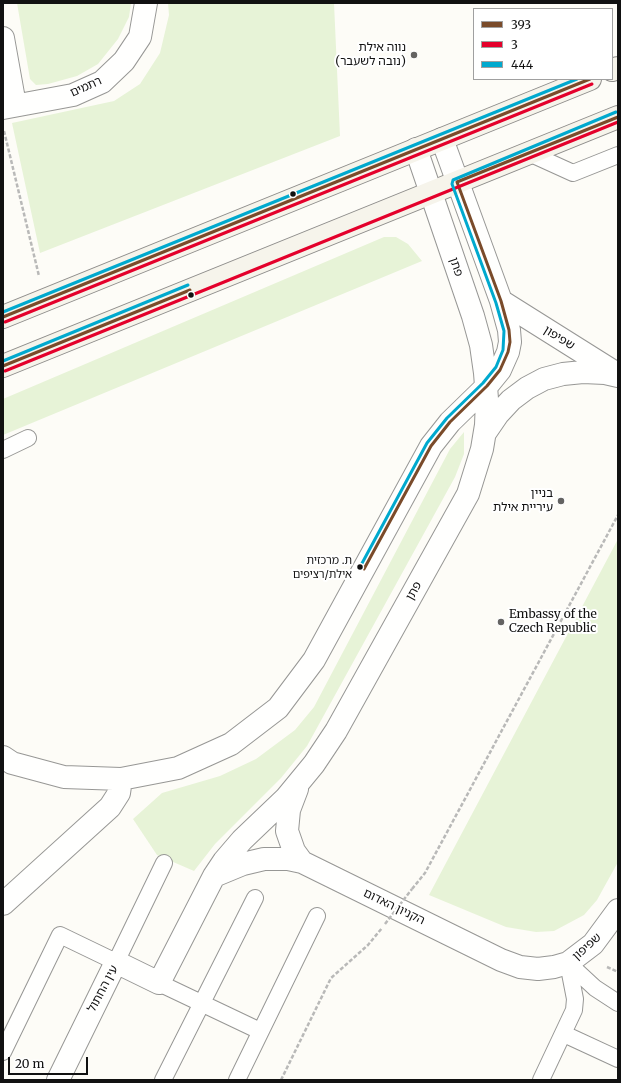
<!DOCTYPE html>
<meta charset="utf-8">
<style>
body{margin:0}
#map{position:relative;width:621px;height:1083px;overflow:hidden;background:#fdfcf7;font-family:Merriweather,serif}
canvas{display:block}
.frame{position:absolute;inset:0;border:4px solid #111;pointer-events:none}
.legend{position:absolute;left:473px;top:8px;width:140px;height:72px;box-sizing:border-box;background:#fff;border:1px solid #a0a0a0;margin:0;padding:5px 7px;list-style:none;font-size:12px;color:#111}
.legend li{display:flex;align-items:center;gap:8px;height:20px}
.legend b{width:20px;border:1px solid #a0a0a0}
.scale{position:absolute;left:8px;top:1057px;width:80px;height:18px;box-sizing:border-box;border:2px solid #111;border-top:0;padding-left:5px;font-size:12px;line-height:14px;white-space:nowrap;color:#111;-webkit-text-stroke:3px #fff;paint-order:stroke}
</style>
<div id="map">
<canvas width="621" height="1083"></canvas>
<div class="frame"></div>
<ul class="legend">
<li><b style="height:5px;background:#7a4b2a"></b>393</li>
<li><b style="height:5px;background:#e4002b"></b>3</li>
<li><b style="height:5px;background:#00a9ce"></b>444</li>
</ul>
<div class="scale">20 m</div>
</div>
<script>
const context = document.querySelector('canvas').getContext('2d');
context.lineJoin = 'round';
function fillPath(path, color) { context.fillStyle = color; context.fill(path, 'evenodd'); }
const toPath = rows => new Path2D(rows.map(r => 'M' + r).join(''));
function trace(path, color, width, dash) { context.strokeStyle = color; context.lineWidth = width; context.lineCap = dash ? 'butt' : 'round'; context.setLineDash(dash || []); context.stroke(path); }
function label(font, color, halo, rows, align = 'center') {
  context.font = font + ' Merriweather,"Noto Sans Hebrew",serif'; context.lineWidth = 4; context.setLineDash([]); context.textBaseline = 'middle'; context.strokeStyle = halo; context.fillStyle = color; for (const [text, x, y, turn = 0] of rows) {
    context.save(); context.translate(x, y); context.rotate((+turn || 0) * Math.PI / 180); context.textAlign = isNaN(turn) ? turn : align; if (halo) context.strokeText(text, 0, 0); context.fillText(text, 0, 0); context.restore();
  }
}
fillPath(toPath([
 [17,3,131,3,129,17,118,39,98,64,77,76,48,84,36,85,30,79],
 [168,3,334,3,340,136,40,253,12,123,114,101,140,84,160,53,169,15],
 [384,237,396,237,408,244,422,261,3,435,3,399],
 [464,432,464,454,455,477,307,746,281,778,215,844,194,871,157,855,133,819,162,793,220,776,256,759,295,730,314,707,450,449],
 [618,539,618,862,597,900,584,915,554,931,536,932,506,927,429,895]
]), '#e7f3d7');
const service = toPath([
 [529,153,573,173,618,155],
 [3,450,28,438],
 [568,963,595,988,618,1003],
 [159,983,260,1031],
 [564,1034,618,1059],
 [3,1052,60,935,116,962,164,863],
 [163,1080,255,898],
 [237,1080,317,916],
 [541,1080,574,1010,575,999,568,963]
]);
const minor = toPath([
 [3,38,15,105],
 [3,108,73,95,102,82,124,61,140,37,146,3],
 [501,301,614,372],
 [485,433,498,414,511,400,527,388,544,379,563,374,583,372,605,373,618,376],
 [3,757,12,763,64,777,121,779,178,768,231,744,278,708,314,660,431,446,450,422,487,386,500,370,508,352,510,342,509,330,501,301,442,139],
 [297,789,289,810,287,831,294,851,302,862,501,960,520,967,538,969,554,967,568,963,593,944,618,910],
 [214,876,243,864,264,859,288,859,302,862],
 [3,904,110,807,119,793,121,779],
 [58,1080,116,962,159,983,214,876,224,861,242,840,286,798,314,764,336,731,468,494,482,449,486,425,487,399,485,373,481,345,473,316,416,149]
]);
const secondary = toPath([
 [612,70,618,68],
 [3,317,590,79],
 [3,366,618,117]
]);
trace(service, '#979795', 18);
trace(minor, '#979795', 24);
trace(secondary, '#8e8d8b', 24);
trace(toPath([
 [4,131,39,276],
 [412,889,425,873,618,515],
 [607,967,618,972],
 [281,1080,331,978,368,945,382,928]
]), '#b9b9b8', 2.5, [4, 2]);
trace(service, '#fffffe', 16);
trace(minor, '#fffffe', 22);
trace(secondary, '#f6f4eb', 22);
trace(toPath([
 [385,924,412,889]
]), '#b9b9b8', 2.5, [4, 2]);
trace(toPath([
 [3,317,590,79],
 [3,366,190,290],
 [364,569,431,446,450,422,487,386,500,370,508,352,510,342,509,330,501,301,457,182,618,117]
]), '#7a4b2a', 3);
trace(toPath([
 [5,322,592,84],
 [5,371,618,122]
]), '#e4002b', 3);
trace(toPath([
 [3,312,577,79],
 [3,361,188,285],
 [360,567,427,443,447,418,483,383,496,367,503,350,504,331,496,303,452,184,453,180,616,112]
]), '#00a9ce', 3);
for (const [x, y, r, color] of [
 [414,55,4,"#646362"],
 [293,194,3.5,"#111"],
 [191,295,3.5,"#111"],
 [561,501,4,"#646362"],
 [360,567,3.5,"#111"],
 [501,622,4,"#646362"]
]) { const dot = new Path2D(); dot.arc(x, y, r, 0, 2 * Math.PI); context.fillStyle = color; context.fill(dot); trace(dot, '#fff', 1.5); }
label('11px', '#111', '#fff', [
 ["ת. מרכזית",352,561],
 ["אילת/רציפים",352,575]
], 'right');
label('12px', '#111', '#fff', [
 ["נווה אילת",406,48],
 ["(נובה לשעבר)",406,62],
 ["בניין",553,494],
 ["עיריית אילת",553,508],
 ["Embassy of the",509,615,"left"],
 ["Czech Republic",509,629,"left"]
], 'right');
label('12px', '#111', '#fff', [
 ["רתמים",86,87,-24],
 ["פתן",456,267,71],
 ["שפיפון",559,338,32],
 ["פתן",414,591,-61],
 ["הקניון האדום",394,907,26],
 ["שפיפון",587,947,-42],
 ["עין החתול",103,989,-62]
]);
</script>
